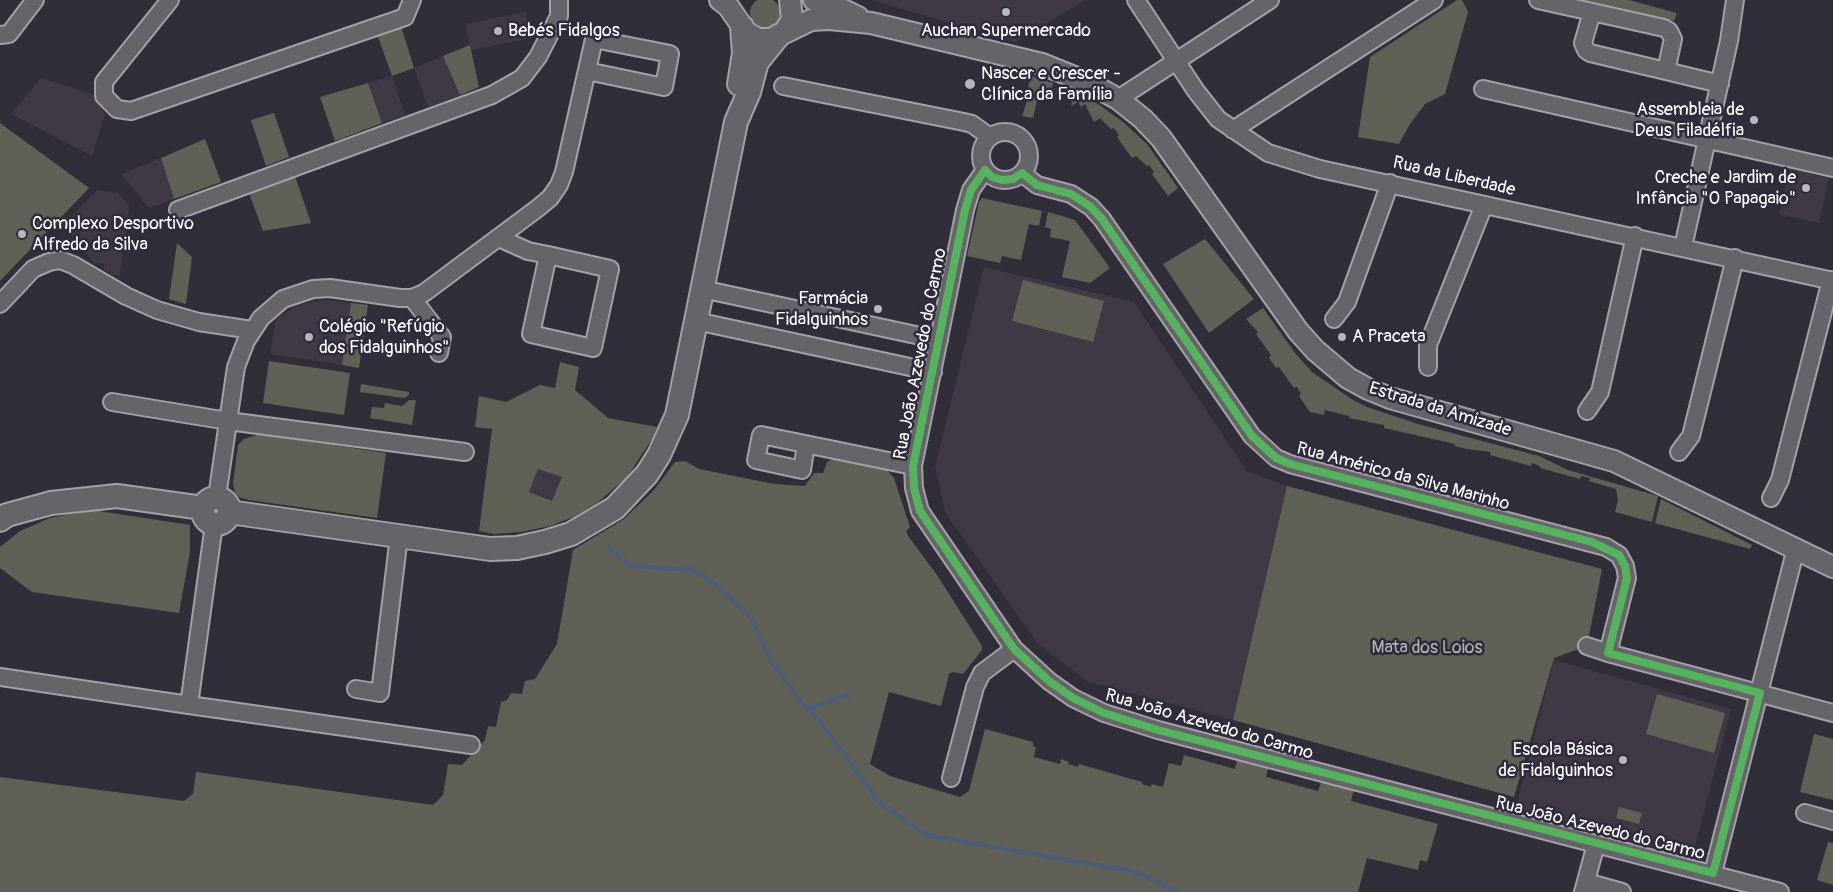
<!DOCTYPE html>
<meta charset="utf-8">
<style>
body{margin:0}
canvas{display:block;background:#312e39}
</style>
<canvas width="1833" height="892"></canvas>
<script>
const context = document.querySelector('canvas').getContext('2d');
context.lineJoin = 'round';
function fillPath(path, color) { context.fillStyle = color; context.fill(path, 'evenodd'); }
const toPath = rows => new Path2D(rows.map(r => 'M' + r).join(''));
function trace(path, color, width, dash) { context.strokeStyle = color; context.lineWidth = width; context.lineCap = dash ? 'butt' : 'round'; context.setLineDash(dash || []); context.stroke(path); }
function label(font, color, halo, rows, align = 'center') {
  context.font = font + ' Pangolin,sans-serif'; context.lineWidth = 5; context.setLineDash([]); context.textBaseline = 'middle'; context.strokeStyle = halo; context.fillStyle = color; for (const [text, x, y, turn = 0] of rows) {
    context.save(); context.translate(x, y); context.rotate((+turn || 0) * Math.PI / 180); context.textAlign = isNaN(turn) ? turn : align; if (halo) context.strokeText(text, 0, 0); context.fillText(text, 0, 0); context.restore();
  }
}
fillPath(toPath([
 [871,0,1085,0,1016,42],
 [526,12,531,38,471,50,465,24],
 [443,56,460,95,428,107,414,68],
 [392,76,405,115,382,123,368,83],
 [41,78,92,94,105,114,92,156,11,114],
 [161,158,174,199,149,208,121,174],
 [1789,169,1829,178,1819,223,1779,214],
 [97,190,118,193,129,206,120,276,112,275,104,269,104,264,94,263,63,225],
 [984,267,1134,302,1247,471,1287,486,1233,720,1088,682,1038,644,945,512,935,467],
 [328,300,351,303,342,365,270,354,276,319,300,304],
 [538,468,562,477,553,501,529,492],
 [1554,660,1731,709,1693,854,1686,855,1515,810]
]), '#403844');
fillPath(toPath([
 '750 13a15 15 0 1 1 30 0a15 15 0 1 1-30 0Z',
 [1457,0,1462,0,1468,12,1445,94,1425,104,1410,124,1399,144,1358,137,1370,57],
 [1575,0,1629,0,1677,13,1674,21],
 [401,26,414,68,392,76,377,34],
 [470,45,479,87,460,95,443,56],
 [1031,76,1053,83,1051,94,1039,92,1033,118,1022,116,1031,88,1028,87],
 [368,83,382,123,335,141,320,97],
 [1058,85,1098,104,1123,122,1147,144,1178,188,1168,196,1152,174,1154,172,1149,165,1147,166,1136,156,1132,158,1117,137,1119,135,1114,128,1111,129,1100,118,1094,122,1085,104,1081,107,1078,102,1071,106,1073,98,1056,94],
 [274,113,289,157,266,166,251,120],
 [0,123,89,188,0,281],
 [205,139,221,182,174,199,161,158],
 [295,176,311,223,263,231,249,193],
 [982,198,1042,211,1039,226,1029,224,1021,260,1002,256,1000,263,967,256,979,202],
 [1048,212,1075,220,1110,268,1090,283,1062,277,1070,241,1050,237,1051,229,1045,227],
 [1205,239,1254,299,1209,333,1163,264],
 [177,243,192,257,186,304,169,299],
 [1023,280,1104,301,1093,342,1012,321],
 [351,303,368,305,359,368,342,365],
 [1263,308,1295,353,1312,372,1353,400,1367,407,1418,424,1539,456,1568,470,1658,496,1652,522,1615,512,1618,500,1616,489,1589,481,1590,478,1581,476,1580,479,1540,468,1540,466,1532,463,1531,466,1490,455,1491,452,1467,449,1455,446,1455,444,1384,428,1384,425,1349,418,1349,416,1325,410,1324,415,1310,412,1299,396,1301,394,1297,387,1294,388,1279,367,1276,368,1269,358,1271,355,1256,334,1258,332,1246,319],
 [269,361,350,373,344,415,263,403],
 [560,362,579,367,575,390,608,418,657,427,652,439,627,477,597,503,576,516,550,526,521,532,494,534,479,531,492,429,475,427,479,396,506,402,540,385,555,388],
 [538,469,562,477,552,501,529,492],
 [361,384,409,392,409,395,404,398,360,392],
 [409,400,416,400,412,425,370,418,372,407,384,408,385,403,402,406],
 [260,434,386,453,377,518,249,500,239,497,235,493,233,483,238,445,244,439],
 [832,459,886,469,894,478,910,527,906,531,908,536,937,575,982,646,982,650,963,674,952,672,949,674,941,706,889,692,870,764,890,776,960,797,969,791,985,729,1033,742,1033,746,1036,747,1034,757,1060,764,1061,759,1069,762,1068,764,1078,767,1079,764,1142,782,1142,784,1151,787,1152,784,1163,787,1169,763,1181,766,1184,755,1235,769,1237,760,1268,768,1266,777,1318,791,1321,782,1354,789,1351,801,1438,824,1427,862,1420,860,1418,870,1367,858,1358,892,0,892,0,777,184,801,193,794,196,772,433,805,443,795,448,764,462,765,485,740,488,726,496,727,501,702,507,700,511,693,522,694,525,681,535,679,557,644,573,550,624,519,654,490,675,462,685,461,699,469,774,484,805,486,814,473,823,473,827,462],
 [1287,486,1602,569,1587,646,1554,658,1514,797,1233,720],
 [1661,499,1752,545,1750,549,1655,523],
 [99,511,190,525,190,552,179,613,32,592,0,568,0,547,20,531,50,518,81,512],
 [1657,694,1725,713,1714,753,1646,734],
 [1814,734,1833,739,1833,800,1800,792],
 [1619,807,1642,813,1639,824,1616,818],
 [1828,842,1833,843,1833,885,1817,880]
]), '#616056');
trace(toPath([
 [610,548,630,566,693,570,712,582,751,617,770,659,806,709,819,720,878,801,926,835,1136,872,1179,892],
 [806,709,848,695]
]), '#4d5d75', 4.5);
const minor = toPath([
 [170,0,104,82,104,96,117,109,131,111,405,17,412,0],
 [1136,0,1196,91,1218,119,1268,153,1320,169,1833,281],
 [1538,0,1664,28,1669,31,1673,39,1666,71,1720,84],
 [1592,12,1583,43,1586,50,1590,53,1666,71],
 [0,35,9,34,35,0],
 [783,86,964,122,972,124,990,137],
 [1483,89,1833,168],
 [1118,99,1270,0],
 [1233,130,1434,0],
 '981 156a24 24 0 1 1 48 0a24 24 0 1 1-48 0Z',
 [985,170,971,190,965,210,913,466,914,488,920,511,1014,649,1049,681,1073,698,1104,713,1158,730,1780,892],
 [1022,173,1037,185,1071,194,1091,207,1102,219,1252,436,1276,458,1290,464,1606,547,1619,555,1625,566,1627,578,1608,653,1833,713],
 [178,210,492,95,522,78,538,57,559,16,559,0],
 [499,238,528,251,548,255],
 [1683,247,1729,41,1735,0],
 [548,255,610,269,593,348,531,334,548,255],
 [702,289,939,340],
 [412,298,442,337,439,353],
 [0,304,33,269,49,262,60,260,73,265,126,296,157,310,199,322,252,330],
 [1334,319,1347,302,1390,183],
 [696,321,933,372],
 [1428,367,1428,345,1484,205],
 [112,402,228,421,465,452],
 [1587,411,1600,392,1635,236],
 [806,445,802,470,756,460,761,435,913,466],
 [1679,452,1691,436,1735,258],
 [217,497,236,367,246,341,261,318,283,299,313,289,330,288,400,298,412,298,424,293,538,208,550,198,559,185,564,172,594,39,670,54,664,87,587,71],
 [1771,498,1780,480,1831,280],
 [214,524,189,705,471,745],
 [1587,646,1608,653],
 [0,677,189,705],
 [356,689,380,693,399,536],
 [951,778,975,687,982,673,1014,649],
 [1805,813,1833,821],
 [1713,873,1796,548],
 [1586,882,1622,892],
 [1583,892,1596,844]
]);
const tertiary = toPath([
 [720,0,728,6,746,32,758,39,772,39,811,20,829,19,871,23,1042,64,1089,83,1118,99,1143,119,1161,138,1298,331,1315,350,1348,378,1368,389,1390,398,1614,461,1833,567],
 [814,0,831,4,858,17],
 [784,32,792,20,790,0]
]);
const secondary = toPath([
 [739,84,744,53,742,27],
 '203 511a13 13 0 1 1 26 0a13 13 0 1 1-26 0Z',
 [229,512,490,549,517,548,545,542,571,534,615,508,647,474,659,455,677,415,736,122,749,92,757,62,778,36],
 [0,520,7,515,51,503,117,496,203,508]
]);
trace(minor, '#a2a1a6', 20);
trace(tertiary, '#a2a1a6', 24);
trace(secondary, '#a2a1a6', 26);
trace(minor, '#656469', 16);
trace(tertiary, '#656469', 20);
trace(secondary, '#656469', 22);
trace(toPath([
 [985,170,992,177,1002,180,1013,179,1022,173,1037,185,1071,194,1091,207,1102,219,1252,436,1276,458,1290,464,1592,542,1619,555,1625,566,1627,578,1608,653,1760,693,1713,873,1158,730,1104,713,1073,698,1049,681,1014,649,920,511,914,488,913,466,965,210,971,190,985,170]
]), '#56b35d', 8);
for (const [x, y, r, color] of [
 [1006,12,5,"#b7b6ba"],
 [498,31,5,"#b7b6ba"],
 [970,84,6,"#b7b6ba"],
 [1754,120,5,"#b7b6ba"],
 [1806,188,5,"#b7b6ba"],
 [22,234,5,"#b7b6ba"],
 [878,309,5,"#b7b6ba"],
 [309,337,5,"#b7b6ba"],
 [1342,337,5,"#b7b6ba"],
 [1623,760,5,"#b7b6ba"]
]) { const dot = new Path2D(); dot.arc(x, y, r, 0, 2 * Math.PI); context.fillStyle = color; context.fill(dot); trace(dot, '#2f2a3d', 2); }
label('18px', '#fff', '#2f2a3d', [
 ["Bebés Fidalgos",508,31],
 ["Auchan Supermercado",1006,31,"center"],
 ["Nascer e Crescer -",981,74],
 ["Clínica da Família",981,95],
 ["Assembleia de",1744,110,"right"],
 ["Deus Filadélfia",1744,131,"right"],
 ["Creche e Jardim de",1796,178,"right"],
 ["Infância \"O Papagaio\"",1796,199,"right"],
 ["Complexo Desportivo",32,224],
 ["Alfredo da Silva",32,245],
 ["Farmácia",868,299,"right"],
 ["Fidalguinhos",868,320,"right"],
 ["Colégio \"Refúgio",319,327],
 ["dos Fidalguinhos\"",319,348],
 ["A Praceta",1352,337],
 ["Escola Básica",1613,750,"right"],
 ["de Fidalguinhos",1613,771,"right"]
], 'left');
label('18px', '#fff', '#2f2a3d', [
 ["Rua da Liberdade",1454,177,13],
 ["Rua João Azevedo do Carmo",921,354,-79],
 ["Estrada da Amizade",1440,410,17],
 ["Rua Américo da Silva Marinho",1403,477,15],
 ["Rua João Azevedo do Carmo",1209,725,16],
 ["Rua João Azevedo do Carmo",1600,829,14]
]);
label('18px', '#b4b4ac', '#2f2a3d', [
 ["Mata dos Loios",1427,648]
]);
</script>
